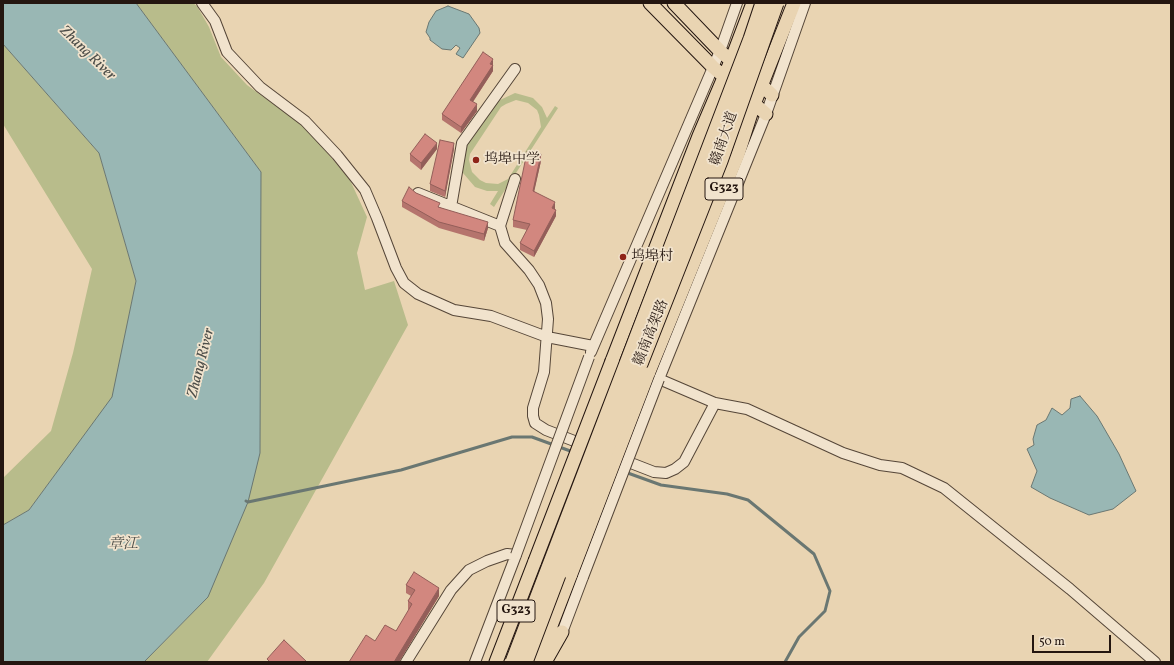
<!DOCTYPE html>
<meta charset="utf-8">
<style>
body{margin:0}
#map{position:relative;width:1174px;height:665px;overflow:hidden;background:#e9d4b2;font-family:Vollkorn,serif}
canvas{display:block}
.frame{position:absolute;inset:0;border:4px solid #241610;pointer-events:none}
.scale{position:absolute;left:1032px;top:635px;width:79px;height:18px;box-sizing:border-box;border:2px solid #241610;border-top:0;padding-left:5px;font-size:12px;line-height:14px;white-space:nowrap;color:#241610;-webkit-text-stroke:3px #f1e3cd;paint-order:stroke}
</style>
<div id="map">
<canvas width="1174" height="665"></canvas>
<div class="frame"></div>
<div class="scale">50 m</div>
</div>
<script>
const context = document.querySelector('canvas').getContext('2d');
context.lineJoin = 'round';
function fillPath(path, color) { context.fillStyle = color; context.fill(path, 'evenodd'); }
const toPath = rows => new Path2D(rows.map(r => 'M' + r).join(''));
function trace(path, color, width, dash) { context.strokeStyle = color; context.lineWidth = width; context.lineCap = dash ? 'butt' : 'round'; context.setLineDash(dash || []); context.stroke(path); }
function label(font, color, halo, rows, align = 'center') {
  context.font = font + ' Vollkorn,"Noto Serif SC",serif'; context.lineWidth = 3.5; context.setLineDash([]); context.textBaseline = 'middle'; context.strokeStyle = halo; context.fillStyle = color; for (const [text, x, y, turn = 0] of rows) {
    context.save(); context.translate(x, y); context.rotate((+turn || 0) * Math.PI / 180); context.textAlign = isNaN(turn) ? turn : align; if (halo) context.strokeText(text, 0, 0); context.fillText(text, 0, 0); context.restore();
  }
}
fillPath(toPath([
 [136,3,193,3,197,6,209,27,221,57,247,85,298,122,315,138,350,180,367,217,357,253,365,290,394,281,408,325,264,583,207,662,144,662,208,597,261,172],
 [3,44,99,153,136,281,113,397,29,510,3,525,3,478,51,431,73,353,92,269,3,124],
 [515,93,533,98,542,107,547,118,555,106,558,108,494,207,490,204,498,191,487,191,475,187,463,173,461,167,463,149,498,101],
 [516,100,528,103,537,110,539,115,541,127,508,179,498,184,486,183,480,180,472,172,469,160,470,154,501,107,506,104]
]), '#b8bc8b');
const water = toPath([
 [3,3,136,3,261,172,260,453,248,502,208,597,144,662,3,662,3,525,29,510,112,397,136,281,99,153,3,44,3,3],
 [448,6,469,14,479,28,480,33,463,58,456,54,460,48,456,45,451,50,442,49,430,40,430,38,426,32,429,22,436,11,448,6],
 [1080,396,1097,416,1119,454,1136,491,1113,509,1089,515,1050,498,1031,487,1037,471,1027,449,1034,445,1033,439,1037,425,1046,420,1052,408,1062,415,1070,408,1071,399,1080,396]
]);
fillPath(water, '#99b7b4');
trace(water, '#6a7772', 1);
trace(toPath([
 [625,472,661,485,727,494,748,500,814,554,830,591,825,611,799,637,785,662],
 [246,501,248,502,401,470,512,437,532,437,573,452]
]), '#6a7772', 3);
const minor = toPath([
 [202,3,215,21,227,52,260,87,305,121,337,155,365,190,377,218,396,268,404,283,418,294,454,310,491,316,547,337,593,346],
 [805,3,766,114,659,379,715,403,747,409,843,453,880,465,902,468,944,488,1070,589,1155,662],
 [515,179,500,226,505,243,529,270,539,285,546,303,548,319,544,372,533,408,533,416,535,423,546,430,654,472,666,473,675,469,684,462,715,403],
 [418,193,500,226],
 [451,207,462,143,515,69],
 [591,352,720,51,737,3],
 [560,638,583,577],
 [406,662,451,590,469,570,487,561,507,554,516,555,475,662]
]);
const major = toPath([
 [650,3,713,67,730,82],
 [674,3,720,51,737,66],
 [756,80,772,95],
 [749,99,766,114],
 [612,361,699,136,731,61,753,3],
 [648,374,738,154,754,104,794,3],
 [496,662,535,561],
 [537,662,571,574],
 [545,662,562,632]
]);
trace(minor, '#554638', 12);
trace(major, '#241610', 15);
trace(minor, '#f1e3cd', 10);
trace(major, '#e9d4b2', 13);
const minorBridge = toPath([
 [516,555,589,357],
 [583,577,659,379]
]);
const majorBridge = toPath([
 [535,561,612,361],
 [571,574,648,374]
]);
const highwayBridge = toPath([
 [513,662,751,39,763,3],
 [525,662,584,506,720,161,776,3]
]);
trace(minorBridge, '#554638', 12, []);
trace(majorBridge, '#241610', 15, []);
trace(highwayBridge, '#241610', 17, []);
trace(minorBridge, '#f1e3cd', 10);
trace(majorBridge, '#e9d4b2', 13);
trace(highwayBridge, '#e9d4b2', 15);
fillPath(toPath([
 [493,65,493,71,473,102,477,111,461,133,442,120,442,114],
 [437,149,421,170,410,161,410,154],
 [454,149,445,197,430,191,430,184],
 [541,161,534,191,555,209,556,216,534,257,520,250,520,243,527,230,513,227,513,220],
 [416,193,440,208,488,228,484,241,439,228,402,207,402,201],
 [406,585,439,596,399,662,375,641,396,631,409,610,408,610,408,601,411,596,406,593]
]), '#b5746d');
fillPath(toPath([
 [493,59,493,71,470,106,470,100],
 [477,104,477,111,461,133,461,127],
 [437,143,437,149,421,170,421,163],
 [454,143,454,149,445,197,445,191],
 [541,154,541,161,533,197,533,191],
 [555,202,555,209,552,214,552,208],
 [556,210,556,216,534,257,534,251],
 [488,222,488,228,484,241,484,234],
 [439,588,439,596,399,662,394,662]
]), '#935e59');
const building = toPath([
 [483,52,493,59,490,64,493,65,470,100,477,104,461,127,442,114,483,52],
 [425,134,437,143,421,163,410,154,425,134],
 [440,140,454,143,445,191,430,184,440,140],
 [527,152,541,154,533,191,555,202,552,208,556,210,534,251,520,243,530,224,513,220,527,152],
 [409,187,416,193,440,203,438,207,488,222,484,234,439,222,402,201,409,187],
 [414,572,439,588,394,662,349,662,366,635,375,641,385,625,396,631,412,604,408,601,415,590,406,585,414,572],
 [284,640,307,662,270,662,267,659,284,640]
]);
fillPath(building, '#d2877f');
trace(building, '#935e59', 1);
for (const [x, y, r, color] of [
 [476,160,4,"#8f2418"],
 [623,257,4,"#8f2418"]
]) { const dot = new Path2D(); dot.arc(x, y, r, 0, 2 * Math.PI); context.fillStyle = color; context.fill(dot); trace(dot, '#f1e3cd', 1.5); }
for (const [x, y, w] of [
 [724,189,38],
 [516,611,38]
]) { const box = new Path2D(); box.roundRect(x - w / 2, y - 11, w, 22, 3); context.fillStyle = '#f1e3cd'; context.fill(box); trace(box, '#241610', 1); }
label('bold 13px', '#241610', null, [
 ["G323",724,189],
 ["G323",516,611]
]);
label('14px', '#241610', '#f1e3cd', [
 ["赣南大道",725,139,-71],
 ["赣南高架路",652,333,-68]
]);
label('14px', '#241610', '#f1e3cd', [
 ["坞埠中学",484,160],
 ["坞埠村",631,257]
], 'left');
label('italic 15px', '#4d4e49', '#f1e3cd', [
 ["Zhang River",87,54,44],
 ["Zhang River",202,363,-76],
 ["章江",123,545]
]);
</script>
